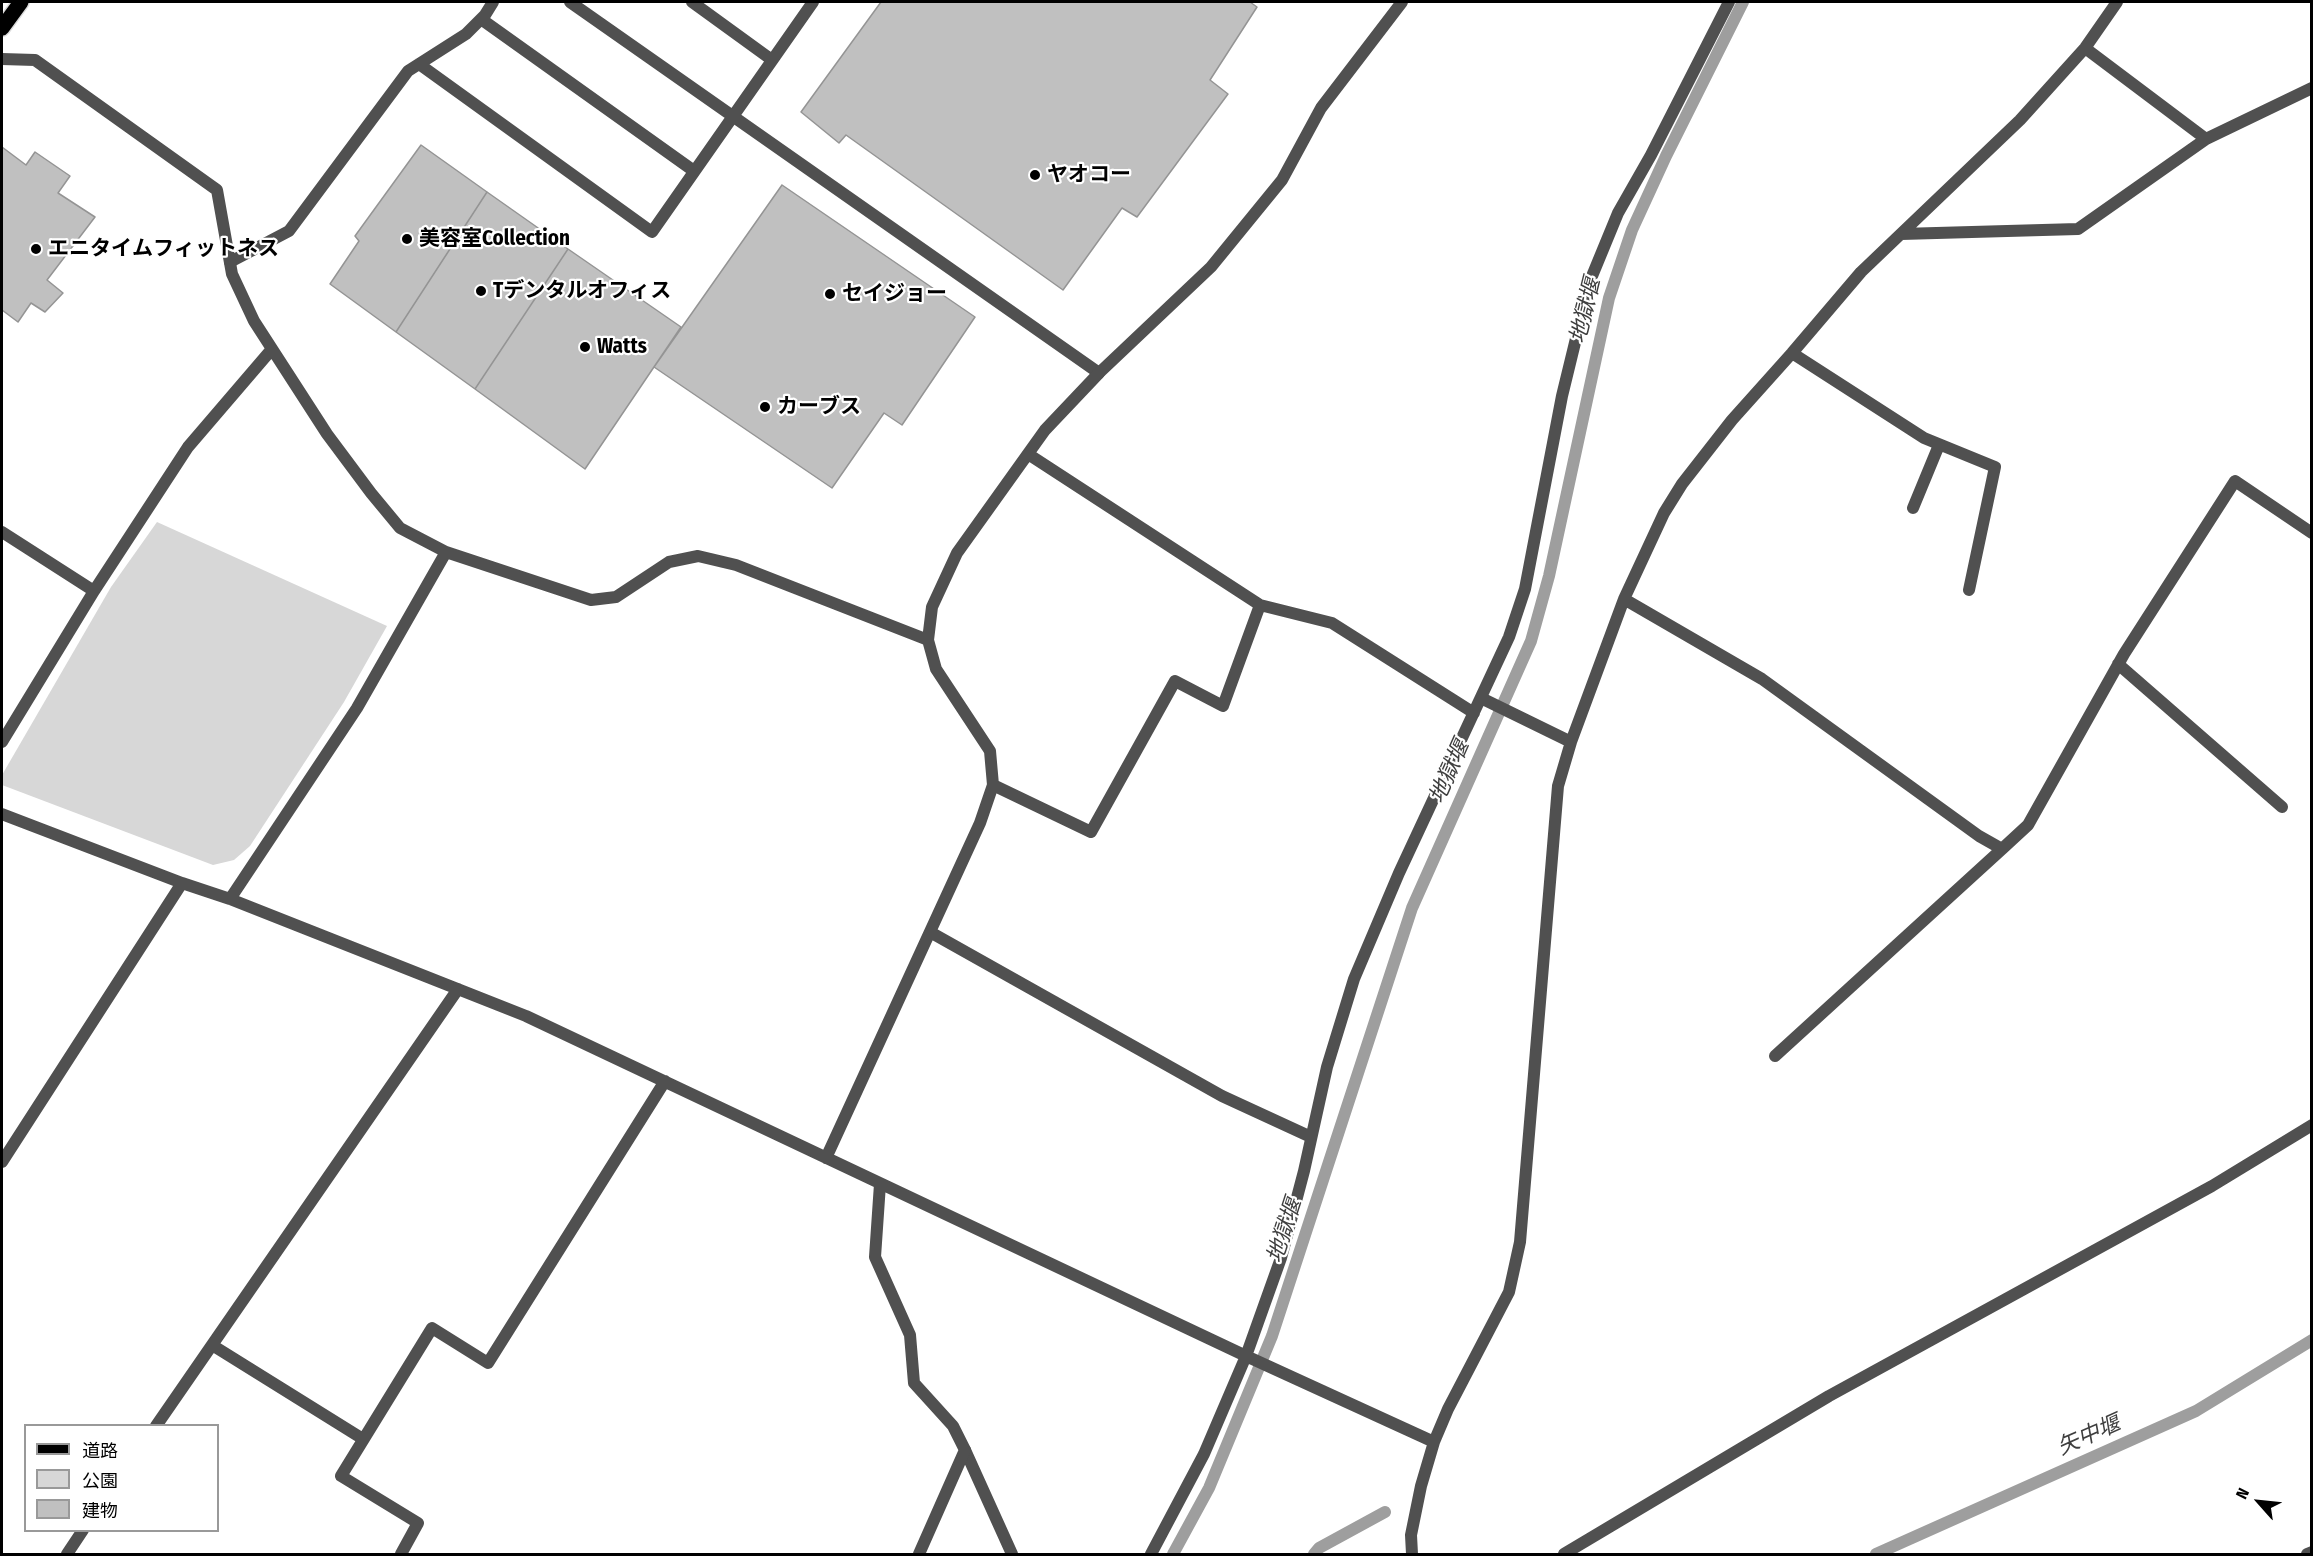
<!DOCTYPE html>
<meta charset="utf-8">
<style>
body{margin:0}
#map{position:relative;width:2313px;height:1556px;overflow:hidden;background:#fff;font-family:"Fira Sans Condensed","Noto Sans JP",sans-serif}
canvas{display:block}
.frame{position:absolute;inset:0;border:3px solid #000;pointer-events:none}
.legend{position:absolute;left:24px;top:1424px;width:195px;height:108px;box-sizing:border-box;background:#fff;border:2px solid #999;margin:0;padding:8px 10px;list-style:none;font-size:18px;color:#000}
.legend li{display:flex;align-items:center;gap:12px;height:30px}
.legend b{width:30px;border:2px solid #999}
.north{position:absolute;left:2229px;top:1472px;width:60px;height:60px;-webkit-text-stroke:4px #fff;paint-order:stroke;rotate:297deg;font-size:16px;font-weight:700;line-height:24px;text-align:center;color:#000}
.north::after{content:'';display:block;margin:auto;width:21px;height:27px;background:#000;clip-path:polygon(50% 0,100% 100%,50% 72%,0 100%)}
</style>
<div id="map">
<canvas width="2313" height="1556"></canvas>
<div class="frame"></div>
<ul class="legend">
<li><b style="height:8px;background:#000"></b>道路</li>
<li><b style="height:16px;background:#d7d7d7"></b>公園</li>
<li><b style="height:16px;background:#c0c0c0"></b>建物</li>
</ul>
<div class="north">N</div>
</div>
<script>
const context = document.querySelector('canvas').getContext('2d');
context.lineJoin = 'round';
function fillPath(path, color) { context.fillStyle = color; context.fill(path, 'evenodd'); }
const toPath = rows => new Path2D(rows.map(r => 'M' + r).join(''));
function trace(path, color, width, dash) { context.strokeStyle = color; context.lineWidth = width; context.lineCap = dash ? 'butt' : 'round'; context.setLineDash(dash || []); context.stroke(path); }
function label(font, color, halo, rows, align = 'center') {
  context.font = font + ' "Fira Sans Condensed","Noto Sans JP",sans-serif'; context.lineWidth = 4.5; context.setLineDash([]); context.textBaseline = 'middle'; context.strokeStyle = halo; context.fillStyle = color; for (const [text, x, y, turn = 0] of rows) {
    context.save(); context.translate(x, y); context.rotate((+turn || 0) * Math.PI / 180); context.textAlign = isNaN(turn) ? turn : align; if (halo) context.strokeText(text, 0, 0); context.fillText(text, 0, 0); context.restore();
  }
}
fillPath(toPath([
 [157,522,387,626,344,702,250,846,234,860,213,865,2,785,2,775,111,587]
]), '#d7d7d7');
trace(toPath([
 [1173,1554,1209,1488,1272,1336,1412,908,1531,641,1549,576,1609,298,1632,230,1666,156,1743,2],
 [1314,1554,1319,1548,1385,1512],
 [1876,1554,2196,1411,2312,1340]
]), '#9e9e9e', 12);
const building = toPath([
 [881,2,1250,2,1257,7,1210,80,1228,94,1137,217,1122,208,1063,290,846,135,839,143,801,112,881,2],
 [421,145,487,192,396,332,330,284,359,241,355,236,421,145],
 [2,147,26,165,35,152,70,176,58,193,95,217,47,280,63,293,45,312,31,303,18,322,2,310,2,147],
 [782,185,975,317,902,425,884,413,832,488,654,367,782,185],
 [487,192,568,249,475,389,396,332,487,192],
 [568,249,681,327,585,469,475,389,568,249]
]);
fillPath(building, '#c0c0c0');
trace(building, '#949494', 1.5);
const primary = toPath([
 [2,28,21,2]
]);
trace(primary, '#dbdbdb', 18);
trace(toPath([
 [570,2,1099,373],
 [692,2,772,60],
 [481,19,694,171],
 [419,64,652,232,813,2],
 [230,262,289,231,408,71,466,34,485,15,493,2],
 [965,1450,1012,1554]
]), '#505050', 12);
trace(toPath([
 [2085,48,2206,139],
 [2,59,35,60,217,190,232,274,254,321,327,434,371,493,400,528,446,552,357,708,230,899],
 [1901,234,2078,229,2206,139,2312,88],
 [1792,353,1924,438,1995,467,1969,590],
 [1028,454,1260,605,1332,623,1474,713],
 [1913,508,1939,445],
 [2,532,94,591],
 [446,552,591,600,616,597,669,562,698,556,736,565,928,640],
 [1624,599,1762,679,1979,836,2002,849,2028,825,2124,654,2235,481,2312,533],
 [2118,664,2282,807],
 [1481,698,1571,742],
 [2,742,94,591,188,447,272,349],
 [993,785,1091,832,1175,681,1223,706,1260,605],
 [2,814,182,883,230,899,526,1016,1246,1356,1434,1442],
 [930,932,1222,1096,1311,1137],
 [1775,1056,2002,849],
 [826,1158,980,823,993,785,990,751,936,669,928,640,932,607,957,553,1045,430,1099,373,1211,267,1282,180,1321,108,1402,2],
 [2,1162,182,883],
 [880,1184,875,1257,910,1335,914,1383,953,1426,965,1450,919,1554],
 [212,1345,363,1439],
 [156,1426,458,989],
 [67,1554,83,1530],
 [401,1554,418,1523,341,1476,432,1328,488,1363,665,1081],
 [1151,1554,1204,1454,1246,1356,1281,1258,1304,1171,1327,1067,1354,979,1399,873,1509,637,1525,589,1562,396,1590,281,1618,213,1651,155,1729,2],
 [1412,1554,1411,1535,1421,1486,1434,1442,1448,1409,1509,1292,1520,1242,1558,786,1571,742,1624,599,1664,513,1682,484,1732,420,1792,353,1861,272,2020,120,2085,48,2117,2],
 [1564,1554,1829,1396,2212,1186,2312,1125],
 [2307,1554,2312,1552]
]), '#505050', 12);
trace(primary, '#000', 15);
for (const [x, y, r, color] of [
 [1035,175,6,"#000"],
 [407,239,6,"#000"],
 [36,249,6,"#000"],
 [481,291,6,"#000"],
 [830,294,6,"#000"],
 [585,347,6,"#000"],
 [765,407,6,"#000"]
]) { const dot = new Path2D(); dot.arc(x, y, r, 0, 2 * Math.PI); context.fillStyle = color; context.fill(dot); trace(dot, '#fff', 2); }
label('bold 21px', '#000', '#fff', [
 ["ヤオコー",1047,175],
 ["美容室Collection",419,239],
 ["エニタイムフィットネス",48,249],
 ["Tデンタルオフィス",493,291],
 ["セイジョー",842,294],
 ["Watts",597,347],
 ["カーブス",777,407]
], 'left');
label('italic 22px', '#3f3f3f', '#fff', [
 ["地獄堰",1586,311,-76],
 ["地獄堰",1450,772,-66],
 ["地獄堰",1285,1231,-72],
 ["矢中堰",2089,1436,-24]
]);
</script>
